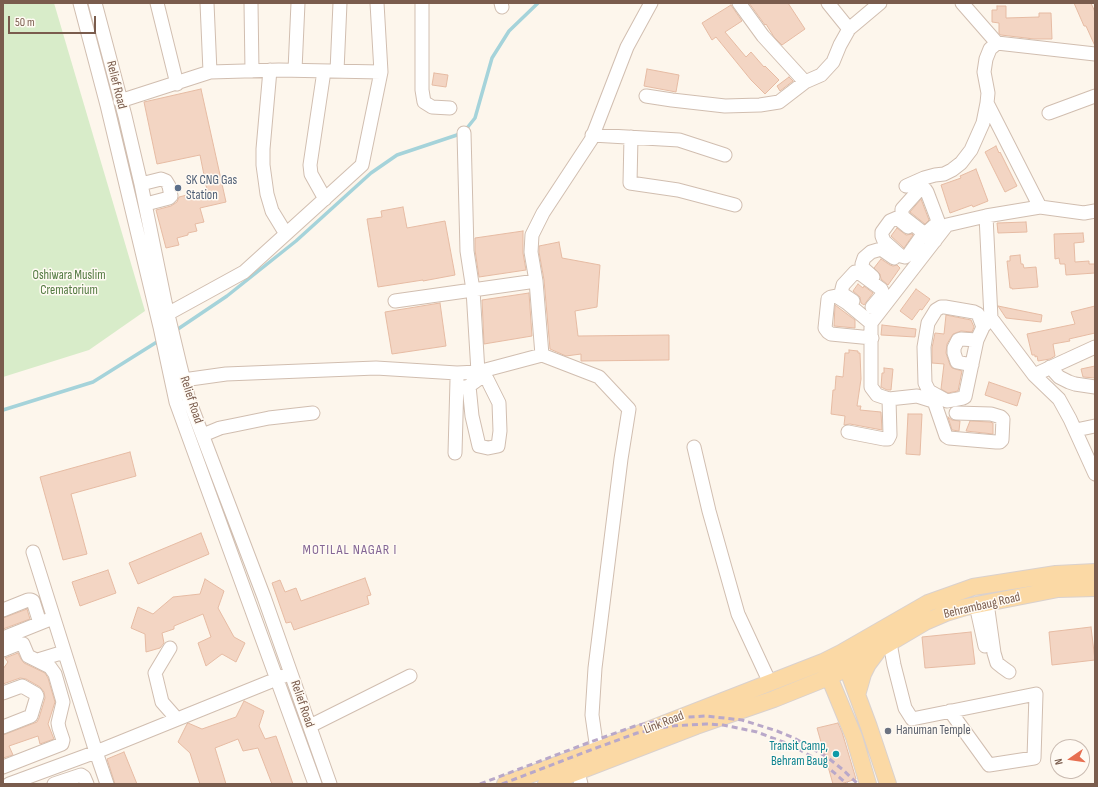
<!DOCTYPE html>
<style>
body{margin:0}
#map{position:relative;width:1098px;height:787px;overflow:hidden;background:#fdf6ec;font-family:"Sofia Sans Condensed",sans-serif}
canvas{display:block}
.frame{position:absolute;inset:0;border:4px solid #7a5c4d;pointer-events:none}
.north{position:absolute;left:1050px;top:739px;width:40px;height:40px;box-sizing:border-box;background:#fffaf3;border:1px solid #cabbb1;border-radius:50%;rotate:257deg;font-size:11px;font-weight:700;line-height:16px;text-align:center;color:#7a5c4d}
.north::after{content:'';display:block;margin:auto;width:14px;height:18px;background:#e76f51;clip-path:polygon(50% 0,100% 100%,50% 72%,0 100%)}
.scale{position:absolute;left:8px;top:16px;width:88px;height:18px;box-sizing:border-box;border:2px solid #7a5c4d;border-top:0;padding-left:5px;font-size:12px;line-height:14px;white-space:nowrap;color:#7a5c4d;-webkit-text-stroke:3px #fffaf3;paint-order:stroke}
</style>
<div id="map">
<canvas width="1098" height="787"></canvas>
<div class="frame"></div>
<div class="north">N</div>
<div class="scale">50 m</div>
</div>
<script>
const context = document.querySelector('canvas').getContext('2d');
context.lineJoin = 'round';
function fillPath(path, color) { context.fillStyle = color; context.fill(path, 'evenodd'); }
const toPath = rows => new Path2D(rows.map(r => 'M' + r).join(''));
function trace(path, color, width, dash) { context.strokeStyle = color; context.lineWidth = width; context.lineCap = dash ? 'butt' : 'round'; context.setLineDash(dash || []); context.stroke(path); }
function label(font, color, halo, rows, align = 'center') {
  context.font = font + ' "Sofia Sans Condensed",sans-serif'; context.lineWidth = 3; context.setLineDash([]); context.textBaseline = 'middle'; context.strokeStyle = halo; context.fillStyle = color; for (const [text, x, y, turn = 0] of rows) {
    context.save(); context.translate(x, y); context.rotate((+turn || 0) * Math.PI / 180); context.textAlign = isNaN(turn) ? turn : align; if (halo) context.strokeText(text, 0, 0); context.fillText(text, 0, 0); context.restore();
  }
}
fillPath(toPath([
 [3,3,54,3,145,311,89,350,3,377]
]), '#d8ecc9');
trace(toPath([
 [175,331,227,296,296,241,371,173,397,155,463,133,475,118,492,58,509,31,538,3],
 [3,410,93,382,160,340]
]), '#a5d3da', 3.5);
const building = toPath([
 [749,3,788,3,805,29,782,45,774,37,766,24,765,25,749,3],
 [1074,3,1091,3,1095,12,1095,46,1086,26,1084,26,1074,3],
 [731,5,742,21,725,32,746,57,751,52,764,67,765,66,779,80,765,94,751,80,716,37,712,40,702,23,731,5],
 [997,6,1006,6,1006,18,1039,17,1039,13,1051,13,1052,39,1034,39,1001,35,999,34,999,23,992,22,992,10,997,10,997,6],
 [647,69,679,75,676,92,644,86,647,69],
 [434,73,448,75,446,87,432,85,434,73],
 [789,77,793,81,780,91,777,86,789,77],
 [201,89,226,202,200,208,204,222,195,224,197,231,188,233,188,235,177,238,179,245,166,248,156,210,171,206,177,202,179,197,207,190,200,155,157,164,144,102,201,89],
 [996,146,999,153,1000,152,1017,186,1005,192,985,152,996,146],
 [976,169,988,201,973,207,972,205,950,213,941,185,961,178,960,176,976,169],
 [921,199,929,220,925,224,910,212,921,199],
 [403,207,407,228,445,221,455,275,423,281,423,280,378,287,367,219,382,217,381,211,403,207],
 [1026,222,1027,232,998,233,997,223,1026,222],
 [897,228,906,235,912,234,913,235,904,248,891,236,897,228],
 [523,231,523,253,526,270,479,277,475,250,475,238,523,231],
 [1083,233,1084,242,1074,243,1075,262,1089,261,1089,264,1095,264,1095,273,1066,275,1065,264,1060,264,1059,258,1055,259,1054,234,1083,233],
 [559,242,562,258,600,265,597,307,575,311,578,336,669,335,669,360,581,361,581,354,566,356,550,349,544,280,539,252,539,246,559,242],
 [1020,255,1021,264,1023,264,1024,268,1036,267,1038,287,1012,289,1012,288,1010,288,1007,261,1010,261,1010,256,1020,255],
 [881,259,890,265,893,266,897,265,900,268,888,285,881,279,880,274,874,268,881,259],
 [858,284,863,288,864,286,873,293,864,305,861,303,860,297,853,291,858,284],
 [916,289,930,299,922,310,920,309,912,320,900,311,916,289],
 [529,293,532,336,484,344,482,300,529,293],
 [440,303,446,346,392,354,385,312,440,303],
 [835,305,855,320,855,328,834,326,835,305],
 [998,306,1042,315,1041,322,1006,318,998,306],
 [1095,306,1095,333,1069,339,1070,341,1053,344,1055,356,1050,359,1038,361,1037,356,1035,357,1035,355,1032,355,1027,334,1075,324,1071,312,1095,306],
 [946,315,971,320,974,327,972,332,961,331,953,334,947,344,946,353,950,365,952,368,962,371,958,391,948,393,941,389,944,364,932,363,932,348,935,333,944,334,946,315],
 [882,325,916,329,915,337,881,335,882,325],
 [849,350,858,351,858,353,860,353,861,379,857,406,861,406,860,410,881,412,882,430,850,424,844,425,845,416,831,414,833,390,835,390,836,376,843,377,845,353,849,353,849,350],
 [1095,366,1095,378,1083,377,1081,369,1095,366],
 [884,368,893,369,891,390,887,390,881,387,882,373,884,373,884,368],
 [989,382,1021,393,1017,406,985,395,989,382],
 [908,414,922,414,920,455,906,454,908,414],
 [948,417,952,420,960,421,959,431,952,430,948,417],
 [970,421,990,422,993,423,993,434,966,431,970,421],
 [130,452,136,476,71,494,87,554,63,560,40,477,130,452],
 [201,533,209,554,138,584,129,563,201,533],
 [108,570,116,593,80,606,72,582,108,570],
 [365,578,371,595,367,596,369,604,294,630,291,622,286,623,272,583,280,580,285,592,296,588,301,601,365,578],
 [205,579,224,591,218,608,234,637,245,643,236,662,222,654,206,666,198,643,211,637,203,614,174,626,174,629,162,633,164,643,160,648,146,652,145,634,131,628,138,607,153,614,173,597,200,594,205,579],
 [27,609,30,619,3,629,3,618,27,609],
 [1091,627,1095,660,1052,665,1049,632,1091,627],
 [971,632,975,664,925,668,922,637,971,632],
 [18,653,21,659,24,663,45,673,48,678,55,702,48,724,54,739,40,744,38,736,9,746,13,755,3,758,3,735,37,722,39,718,45,698,44,692,40,687,26,679,20,678,3,684,3,669,8,662,5,658,18,653],
 [244,701,264,711,259,726,265,739,276,736,293,784,272,784,258,748,243,751,238,739,215,748,226,784,200,784,190,753,178,742,187,724,188,723,202,729,236,717,244,701],
 [838,723,842,732,856,779,841,784,833,784,817,728,838,723],
 [124,752,137,784,115,784,107,759,124,752]
]);
fillPath(building, '#f3d5c3');
trace(building, '#e6bba3', 1);
const minor = toPath([
 [80,3,107,105,160,327,176,402,315,784],
 [95,3,125,116,141,184,165,302,180,365,189,400,264,597,330,784],
 [157,3,177,84],
 [207,3,210,72],
 [251,3,252,71],
 [422,3,422,90,424,102,432,107,450,108],
 [501,3,502,7],
 [739,3,763,36,805,82],
 [828,3,849,29],
 [962,3,997,43,1095,54],
 [270,70,263,149,263,165,267,194,272,211,286,234],
 [295,70,298,3],
 [324,71,310,165,311,174,325,199],
 [337,71,340,3],
 [646,96,672,100,725,106,760,105,779,102,805,82,821,75,833,62,840,45,849,29,880,3],
 [120,101,210,72,279,70,381,72],
 [987,103,1040,207],
 [1049,113,1095,96],
 [464,133,467,251,473,290,478,372],
 [592,135,679,140,725,155],
 [631,137,630,183,678,190,735,205],
 [141,184,161,179,166,181,169,186,171,196,169,198,146,204],
 [906,186,924,178,935,175,944,174,952,170,961,163,971,150,983,123,987,103,988,93,984,72,986,59,990,49,997,43],
 [986,216,991,318,1034,375,1095,347],
 [908,227,897,218,890,221,882,232,882,236,884,241,901,256,905,257,909,254,921,237],
 [925,234,936,224,938,221,927,192,925,189,923,189,919,190,902,209,902,216,925,234,935,241],
 [873,277,863,268,862,264,864,258,871,252,881,249,894,258],
 [536,281,531,252,532,235,543,213,591,140,627,47,651,3],
 [853,301,841,293,843,285,855,272,858,272,881,289,882,291,883,294,872,307],
 [162,317,244,272,362,165,381,72,377,3],
 [871,323,847,303,836,296,831,297,828,299,825,328,828,332,831,334,872,338],
 [983,327,978,314,974,312,945,307,941,307,936,310,928,323,924,347,925,383,929,391,947,401,963,398,965,397,977,340,983,327,991,318],
 [542,355,599,377,629,409,621,459,595,668,592,715,597,750],
 [972,365,957,362,954,353,954,348,958,340,961,339,977,340],
 [1050,367,1059,377,1069,382,1075,384,1095,387],
 [1034,375,1059,399,1070,419,1095,474],
 [176,381,226,374,376,368,457,373,478,372,542,355,536,281,395,301],
 [457,389,469,386,480,378,487,379,499,403,500,431,498,446,488,448,479,446,472,416,469,386],
 [956,413,991,414,1001,417,1003,419,1002,440,1000,442,996,442,949,438,946,436,935,404,933,401,917,396,889,399,877,395,871,387,871,323,947,225,986,216,1040,207,1084,213,1095,211],
 [1076,430,1095,426],
 [848,432,884,439,888,439,890,435,889,399],
 [203,435,220,428,235,425,269,418,313,413],
 [694,447,709,511,738,614,770,683],
 [455,453,457,380],
 [33,552,96,752,107,784],
 [987,603,994,653,997,663,1002,667,1009,672],
 [976,605,985,646],
 [3,610,28,600,31,600,33,601,40,623],
 [3,638,48,620],
 [890,643,894,665,905,708,912,719,1036,694,1034,758,989,765,950,711],
 [170,648,155,673,162,702,177,719],
 [3,650,18,644,23,644,28,656,50,667,55,674,63,702,58,723,59,728,63,740,62,744,3,767],
 [38,660,64,652],
 [3,693,22,686,36,694,37,696,31,716,3,727],
 [310,726,410,676],
 [578,772,581,784],
 [9,784,96,752,284,676],
 [54,784,81,775,84,777,87,784]
]);
const major = toPath([
 [843,657,869,727,888,784],
 [825,667,854,737,868,784],
 [857,695,863,674,868,664,877,652],
 [505,784,597,750,823,662,841,653,928,603,973,587,1056,574,1095,572],
 [546,784,696,726,774,699,829,677,847,668,925,622,946,613,966,607,1058,589,1095,588]
]);
trace(minor, '#d1beb0', 15);
trace(major, '#dad1cd', 18);
trace(minor, '#fff', 13);
trace(major, '#fbd9a5', 16);
trace(toPath([
 [480,784,585,744,635,726,670,718,706,716,742,720,777,731,794,738,827,757,842,769,858,784],
 [502,784,588,751,637,733,671,726,706,724,723,725,757,732,791,745,823,763,847,784]
]), '#b9a8c9', 3, [6, 4]);
for (const [x, y, r, color] of [
 [178,188,4,"#5c6f8a"],
 [888,731,4,"#6b7280"],
 [836,754,4,"#0f9aa8"]
]) { const dot = new Path2D(); dot.arc(x, y, r, 0, 2 * Math.PI); context.fillStyle = color; context.fill(dot); trace(dot, '#fffaf3', 1.5); }
label('13px', '#7a5c4d', '#fffaf3', [
 ["Relief Road",116,85,76],
 ["Relief Road",191,400,72],
 ["Behrambaug Road",982,606,-13],
 ["Relief Road",302,704,71],
 ["Link Road",664,723,-21]
]);
label('13px', '#4e5e75', '#fffaf3', [
 ["SK CNG Gas",186,181],
 ["Station",186,196]
], 'left');
label('13px', '#537a41', '#fffaf3', [
 ["Oshiwara Muslim",69,276],
 ["Crematorium",69,291]
]);
label('13px', '#5b616d', '#fffaf3', [
 ["Hanuman Temple",896,731]
], 'left');
label('13px', '#0d838f', '#fffaf3', [
 ["Transit Camp,",828,747],
 ["Behram Baug",828,762]
], 'right');
context.letterSpacing = '1px';
label('14px', '#846695', '#fffaf3', [
 ["MOTILAL NAGAR I",350,550]
]);
context.letterSpacing = '0px';
</script>
